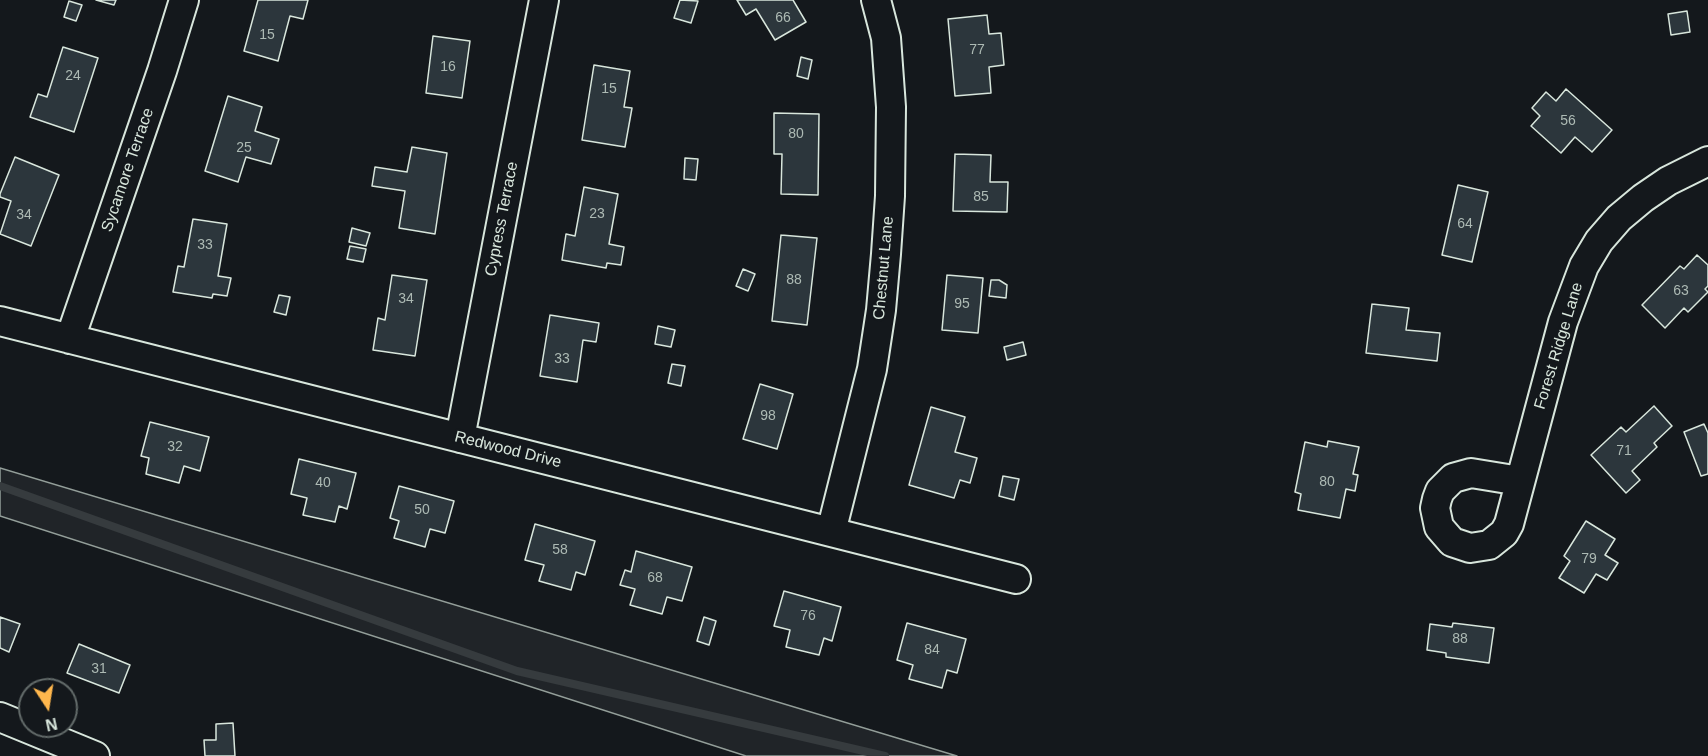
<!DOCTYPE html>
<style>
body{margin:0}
#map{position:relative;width:1708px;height:756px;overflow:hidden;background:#14181c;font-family:Helvetica,sans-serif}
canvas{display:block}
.north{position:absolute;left:18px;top:678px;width:60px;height:60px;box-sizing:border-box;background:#14181c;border:2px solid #626a69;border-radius:50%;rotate:168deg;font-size:16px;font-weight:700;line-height:24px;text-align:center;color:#d8e6dc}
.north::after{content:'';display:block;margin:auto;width:21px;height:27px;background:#ffb74d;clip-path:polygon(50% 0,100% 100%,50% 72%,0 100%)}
</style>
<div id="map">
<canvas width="1708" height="756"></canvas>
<div class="north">N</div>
</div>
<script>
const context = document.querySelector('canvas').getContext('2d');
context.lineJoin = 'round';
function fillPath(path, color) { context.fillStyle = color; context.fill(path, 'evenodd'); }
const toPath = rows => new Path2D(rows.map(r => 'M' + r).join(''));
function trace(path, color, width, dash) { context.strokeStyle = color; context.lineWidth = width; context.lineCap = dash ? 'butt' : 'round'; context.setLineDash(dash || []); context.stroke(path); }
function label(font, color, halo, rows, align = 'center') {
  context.font = font + ' Helvetica,sans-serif'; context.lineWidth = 4.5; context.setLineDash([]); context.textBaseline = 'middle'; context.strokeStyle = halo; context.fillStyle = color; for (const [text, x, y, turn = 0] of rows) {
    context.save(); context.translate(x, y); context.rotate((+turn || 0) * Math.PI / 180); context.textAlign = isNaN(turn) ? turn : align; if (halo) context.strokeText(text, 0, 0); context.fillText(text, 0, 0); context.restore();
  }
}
const green = toPath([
 [0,468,957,756,746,756,0,516,0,468]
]);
fillPath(green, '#202428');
trace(green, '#939e99', 1.5);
trace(toPath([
 [0,486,517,671,885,756]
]), '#363b3e', 8);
const building = toPath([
 [96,0,116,0,114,5,96,0],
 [258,0,308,0,303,19,290,16,278,61,244,51,258,0],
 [680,0,698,1,691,23,674,18,680,0],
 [737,0,793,0,806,22,775,40,756,9,746,15,737,0],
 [69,1,82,5,76,21,64,17,69,1],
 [1687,11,1690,32,1671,35,1668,14,1687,11],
 [987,15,989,34,1001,33,1004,65,989,67,991,93,955,96,948,19,987,15],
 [433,36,470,41,462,98,426,93,433,36],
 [63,47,98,58,74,132,30,117,38,94,47,97,63,47],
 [801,57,812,60,808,79,797,76,801,57],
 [594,65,630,71,624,107,632,108,625,147,582,140,594,65],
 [1566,89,1612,130,1592,152,1575,137,1561,153,1531,126,1540,116,1532,108,1546,92,1556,101,1566,89],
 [228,96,262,107,255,131,279,139,271,164,246,157,238,182,205,171,228,96],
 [774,113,819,114,818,195,781,194,782,154,774,154,774,113],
 [412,147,447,153,435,234,399,228,405,191,372,186,375,167,407,172,412,147],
 [955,154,991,155,990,182,1008,182,1007,212,953,211,955,154],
 [15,157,59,175,31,246,0,234,11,201,0,197,0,194,15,157],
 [685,158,698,159,696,180,684,179,685,158],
 [1458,185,1488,192,1472,262,1442,255,1458,185],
 [584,187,618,194,609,244,624,247,621,265,607,263,606,268,562,260,566,234,575,236,584,187],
 [193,219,227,224,218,276,231,278,227,296,213,294,212,298,173,292,178,266,184,267,193,219],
 [352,228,370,233,366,246,349,242,352,228],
 [781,235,817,238,807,325,772,321,781,235],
 [350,246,366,249,363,262,347,259,350,246],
 [1697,255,1708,265,1708,286,1705,289,1708,292,1688,312,1684,308,1665,328,1642,305,1680,266,1684,269,1697,255],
 [743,269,755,274,748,291,736,286,743,269],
 [392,275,427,280,415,356,373,350,378,318,385,320,392,275],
 [947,275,983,278,978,333,942,330,947,275],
 [991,280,999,280,1007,285,1006,298,989,296,991,280],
 [279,295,290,297,286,315,274,312,279,295],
 [1372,304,1409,308,1406,330,1440,333,1437,361,1366,353,1372,304],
 [550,315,599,323,596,342,583,340,577,382,540,376,550,315],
 [658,326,675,330,671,347,655,344,658,326],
 [1023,342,1026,355,1007,360,1004,347,1023,342],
 [672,364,685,366,681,386,668,383,672,364],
 [760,384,793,394,777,449,743,439,760,384],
 [1654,406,1672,426,1654,443,1657,447,1632,471,1640,480,1626,493,1591,455,1621,427,1626,432,1654,406],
 [931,407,965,417,955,452,977,458,970,483,960,480,954,498,909,485,931,407],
 [150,422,209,437,200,471,184,466,179,483,146,474,149,458,141,456,150,422],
 [1704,424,1708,433,1708,474,1701,476,1684,432,1704,424],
 [1328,441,1359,447,1353,474,1358,475,1355,491,1346,489,1340,518,1298,510,1301,494,1295,492,1305,442,1327,447,1328,441],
 [299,459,356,473,347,509,339,506,335,522,303,515,307,498,291,494,299,459],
 [1003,476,1019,479,1014,500,999,496,1003,476],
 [399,486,454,501,445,533,430,529,425,547,394,538,399,521,390,518,399,486],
 [1586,521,1615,539,1605,555,1618,563,1607,580,1596,574,1584,593,1559,578,1570,561,1564,556,1586,521],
 [535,524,595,541,585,575,576,572,571,590,539,581,544,565,525,560,535,524],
 [636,551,692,567,682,601,667,597,662,614,630,605,635,589,620,585,625,570,631,572,636,551],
 [784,591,841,607,832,641,824,638,819,655,786,647,790,630,774,626,784,591],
 [0,617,20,624,9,652,0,648,0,617],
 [704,617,716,621,709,645,697,641,704,617],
 [907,623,966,639,957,673,947,670,942,688,909,679,913,665,897,660,907,623],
 [1453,623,1494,628,1489,663,1446,657,1446,653,1427,650,1430,624,1452,627,1453,623],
 [79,644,130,665,119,693,67,673,79,644],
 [233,723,235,756,205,756,204,740,216,740,216,724,233,723]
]);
fillPath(building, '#2c363c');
trace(building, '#d8e6dc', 1.5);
const minor = toPath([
 [0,321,1016,579],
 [70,339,162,71,184,0],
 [460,438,544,0],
 [1520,481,1471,473,1453,478,1440,491,1437,499,1435,508,1439,527,1452,542,1470,548,1489,545,1504,533,1509,524,1563,322,1584,266,1599,241,1619,218,1643,198,1668,181,1708,161],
 [831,532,872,369,881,310,886,254,890,196,891,107,886,38,876,0],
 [0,717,95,756]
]);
trace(minor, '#d8e6dc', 32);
trace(minor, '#14181c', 28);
label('14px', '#adbab4', null, [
 ["66",783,18],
 ["15",267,35],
 ["77",977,50],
 ["16",448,67],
 ["24",73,76],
 ["15",609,89],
 ["56",1568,121],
 ["80",796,134],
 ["25",244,148],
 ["85",981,197],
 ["23",597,214],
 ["34",24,215],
 ["64",1465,224],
 ["33",205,245],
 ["88",794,280],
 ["63",1681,291],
 ["34",406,299],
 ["95",962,304],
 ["33",562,359],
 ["98",768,416],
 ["32",175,447],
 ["71",1624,451],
 ["80",1327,482],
 ["40",323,483],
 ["50",422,510],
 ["58",560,550],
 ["79",1589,559],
 ["68",655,578],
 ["76",808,616],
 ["88",1460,639],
 ["84",932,650],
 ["31",99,669]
]);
label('16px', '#d8e6dc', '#14181c', [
 ["Sycamore Terrace",128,170,-71],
 ["Cypress Terrace",502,219,-79],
 ["Chestnut Lane",884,268,-85],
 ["Forest Ridge Lane",1559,346,-73],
 ["Redwood Drive",508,450,14]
]);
</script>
